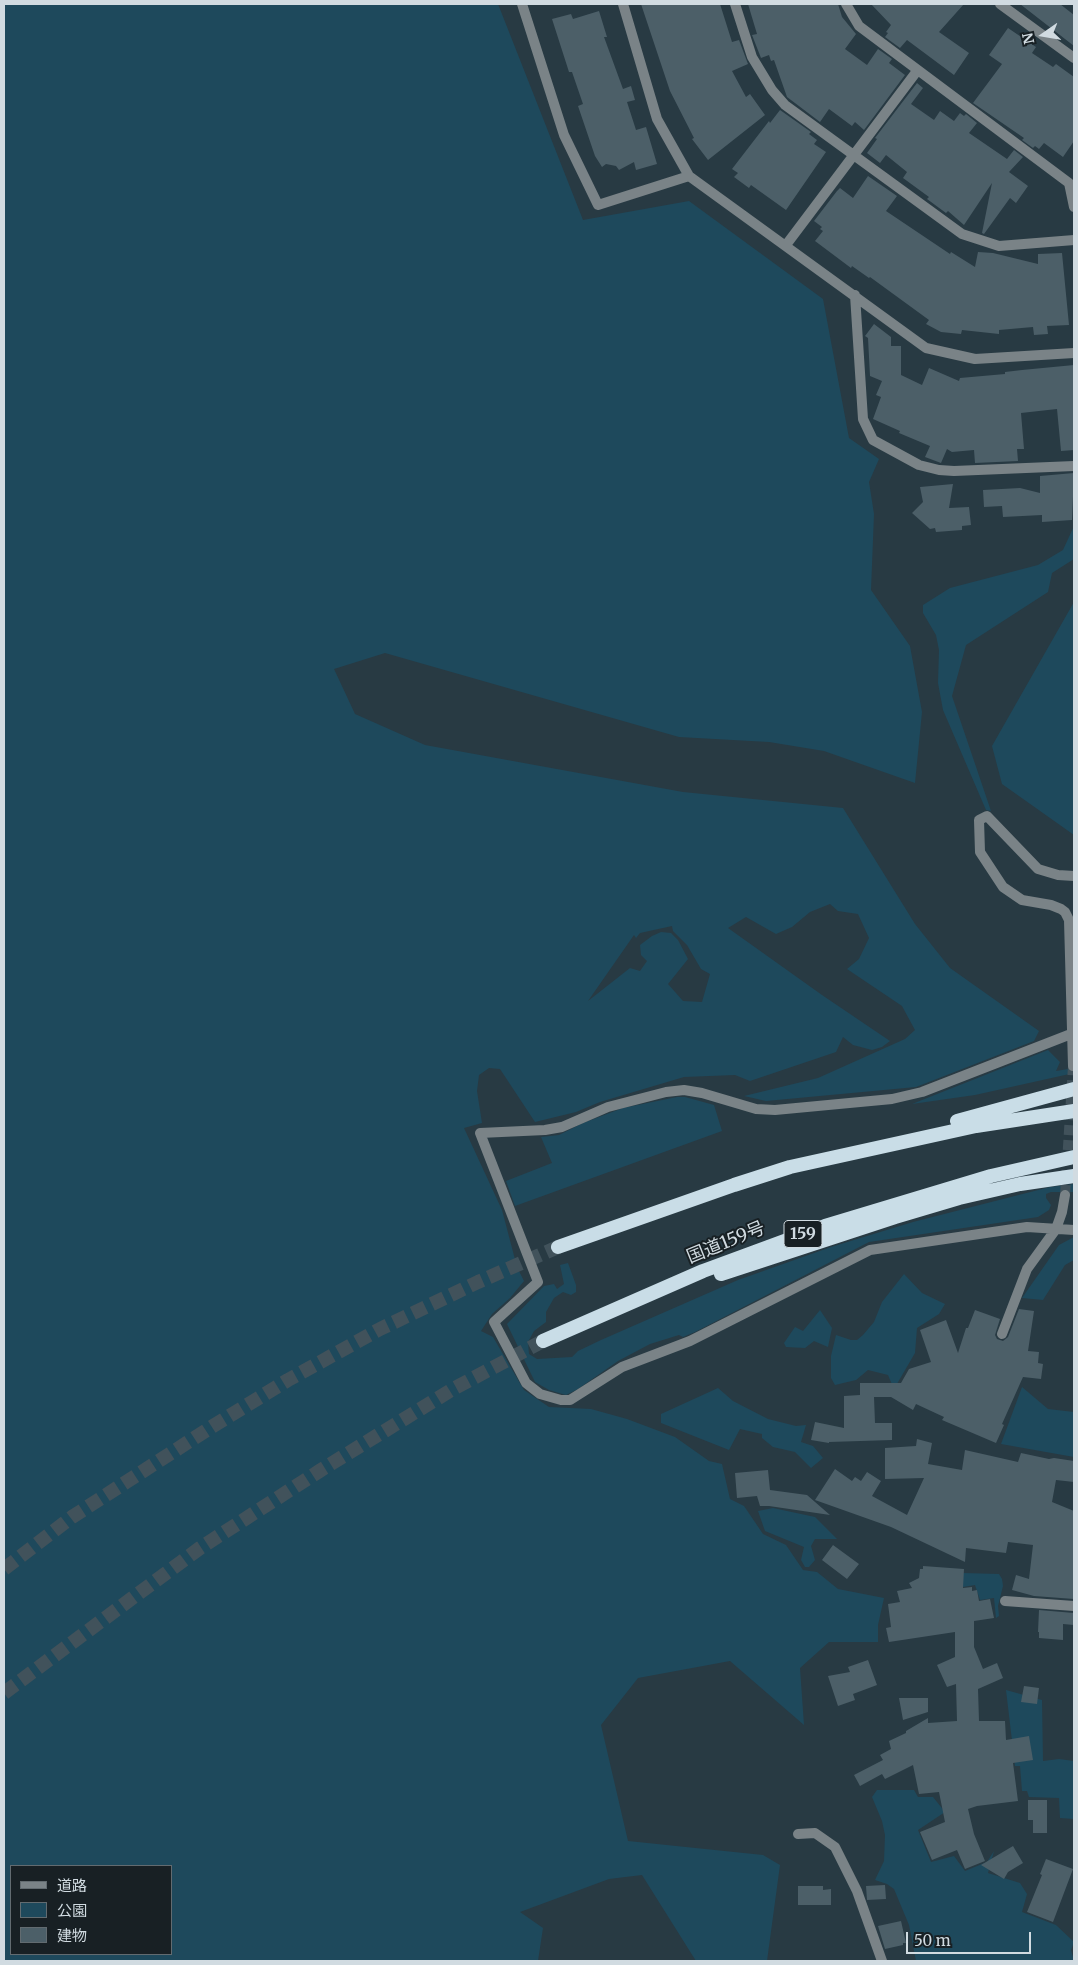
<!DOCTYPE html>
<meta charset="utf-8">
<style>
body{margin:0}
#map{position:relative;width:1078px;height:1965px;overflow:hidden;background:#283a43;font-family:Merriweather,"Noto Sans JP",serif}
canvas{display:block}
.frame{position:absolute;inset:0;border:5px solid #d1dbe1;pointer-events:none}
.legend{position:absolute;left:10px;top:1865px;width:162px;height:90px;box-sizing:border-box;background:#182024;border:1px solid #626b70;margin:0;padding:6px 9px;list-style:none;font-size:15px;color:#d1dbe1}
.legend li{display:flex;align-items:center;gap:10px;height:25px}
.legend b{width:25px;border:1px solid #626b70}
.north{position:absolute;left:1018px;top:10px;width:50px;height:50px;-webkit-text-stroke:4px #182024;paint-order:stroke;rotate:257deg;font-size:14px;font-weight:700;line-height:20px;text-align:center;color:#d1dbe1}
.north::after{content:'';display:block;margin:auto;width:18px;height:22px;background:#d1dbe1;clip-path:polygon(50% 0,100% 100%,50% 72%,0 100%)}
.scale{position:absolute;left:906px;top:1932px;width:125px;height:22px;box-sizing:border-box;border:2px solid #d1dbe1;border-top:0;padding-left:6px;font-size:15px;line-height:18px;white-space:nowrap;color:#d1dbe1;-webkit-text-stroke:4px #182024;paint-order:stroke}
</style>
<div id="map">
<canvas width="1078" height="1965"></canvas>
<div class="frame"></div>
<ul class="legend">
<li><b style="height:6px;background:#7a8387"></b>道路</li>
<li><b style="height:14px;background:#1e495c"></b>公園</li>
<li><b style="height:14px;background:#4c5f68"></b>建物</li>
</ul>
<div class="north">N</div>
<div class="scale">50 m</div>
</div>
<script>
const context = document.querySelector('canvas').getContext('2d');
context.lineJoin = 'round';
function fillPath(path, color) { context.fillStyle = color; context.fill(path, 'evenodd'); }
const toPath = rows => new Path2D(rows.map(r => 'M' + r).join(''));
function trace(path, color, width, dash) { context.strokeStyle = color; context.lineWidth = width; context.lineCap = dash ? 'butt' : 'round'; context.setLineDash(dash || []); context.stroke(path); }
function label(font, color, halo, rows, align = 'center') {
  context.font = font + ' Merriweather,"Noto Sans JP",serif'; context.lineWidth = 4; context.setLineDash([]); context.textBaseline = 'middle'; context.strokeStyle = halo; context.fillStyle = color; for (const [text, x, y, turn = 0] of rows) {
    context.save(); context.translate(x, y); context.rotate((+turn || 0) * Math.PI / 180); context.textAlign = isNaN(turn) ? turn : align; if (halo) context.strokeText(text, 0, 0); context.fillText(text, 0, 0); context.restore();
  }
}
fillPath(toPath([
 [4,4,498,4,583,220,689,201,823,299,849,438,879,459,869,482,874,514,871,590,910,646,922,712,915,783,824,751,769,742,679,737,385,653,334,669,355,714,425,745,683,792,843,808,915,924,950,968,1039,1031,1034,1041,916,1087,766,1101,744,1096,818,1078,905,1039,915,1030,902,1006,847,969,859,959,869,938,858,914,838,911,830,904,810,912,792,927,776,934,746,917,728,928,822,995,890,1041,882,1047,872,1050,853,1045,843,1037,836,1052,750,1081,735,1075,684,1077,600,1102,576,1112,535,1122,500,1069,489,1068,479,1075,477,1091,482,1123,464,1128,502,1210,517,1267,524,1281,510,1298,492,1314,481,1331,493,1337,524,1390,549,1407,591,1409,627,1419,675,1437,709,1461,722,1464,730,1499,744,1506,763,1534,786,1545,803,1570,817,1572,838,1589,884,1598,878,1625,878,1642,829,1642,800,1668,804,1725,730,1661,638,1678,601,1725,628,1841,763,1855,780,1865,767,1961,696,1961,642,1875,609,1879,520,1912,543,1928,538,1961,4,1961],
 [672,926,673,931,687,945,701,969,710,974,702,1002,683,1001,668,984,688,959,678,940,671,933,661,932,652,936,640,945,641,955,647,961,640,971,630,968,588,1001,634,935,636,938,640,933],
 [11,1866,171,1866,171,1954,11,1954],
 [1074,526,1074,559,1052,573,1048,592,966,645,952,696,991,811,986,810,943,710,938,683,939,650,936,635,923,613,923,605,950,588,1038,565,1063,550],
 [1074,602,1074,835,1002,784,992,746],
 [1048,1050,1060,1062,1056,1071,1074,1068,1074,1073,975,1095,912,1104],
 [677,1097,685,1097,714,1105,722,1131,515,1206,506,1181,552,1163,541,1137,559,1135,583,1123,623,1108],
 [1074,1184,1074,1192,1051,1192,1046,1194,1046,1198,1051,1205,1049,1210,1038,1217,869,1242,695,1332,683,1337,679,1335,650,1344,618,1361,578,1389,566,1395,549,1390,535,1382,507,1324,544,1286,554,1284,557,1289,564,1284,560,1265,568,1263,576,1285,576,1292,571,1295,563,1292,554,1298,546,1312,546,1322,534,1331,528,1342,529,1354,537,1359,572,1357,578,1351,601,1340,738,1280,831,1247,913,1222,1050,1187],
 [1074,1237,1074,1260,1065,1265,1043,1300,1022,1298,1059,1245],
 [904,1274,922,1293,945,1304,939,1314,917,1328,915,1353,894,1389,888,1375,868,1370,856,1380,835,1385,831,1378,831,1356,836,1335,851,1340,857,1340,863,1335,874,1322,882,1302],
 [820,1310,832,1328,828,1347,814,1341,805,1348,786,1347,784,1343,795,1327,803,1331],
 [1022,1387,1048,1409,1074,1412,1074,1457,1001,1444],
 [718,1388,733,1401,768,1419,796,1426,806,1425,801,1442,813,1446,823,1458,811,1468,795,1452,773,1447,762,1438,762,1434,740,1429,729,1450,661,1423,661,1414],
 [773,1508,815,1517,837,1539,815,1539,811,1546,815,1560,809,1567,805,1567,801,1560,804,1547,765,1531,758,1511],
 [962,1573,999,1574,1002,1579,1003,1586,998,1606,999,1616,996,1618,994,1598,980,1600,975,1585,939,1591],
 [1006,1690,1042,1700,1043,1761,1059,1759,1074,1761,1074,1819,1060,1818,1059,1798,1029,1797,1027,1791,1022,1791,1020,1766,1015,1766],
 [877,1790,914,1790,918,1797,933,1797,945,1812,918,1830,931,1862,954,1856,965,1871,987,1862,994,1851,988,1873,1020,1883,1027,1894,1022,1912,1056,1925,1074,1942,1071,1950,1074,1961,916,1961,909,1925,894,1889,887,1884,875,1880,884,1861,885,1835,882,1821,872,1797]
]), '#1e495c');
fillPath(toPath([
 [641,4,720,4,732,42,739,40,748,64,732,71,746,97,750,94,765,115,708,160,692,139,694,138,670,91],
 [748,4,838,4,842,17,856,34,845,49,867,65,878,49,892,59,889,63,905,75,864,130,855,122,852,126,829,109,820,122,787,97,774,60,771,61,769,55,761,58,752,35,757,34],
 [871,4,964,4,939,32,969,53,954,75,907,40,900,48,885,37,888,33,886,32,891,25],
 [1020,4,1060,4,1074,15,1074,46],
 [599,11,607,37,604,37,623,89,631,86,635,100,627,102,636,130,646,127,657,164,636,170,634,162,619,170,616,166,606,164,602,167,595,156,578,106,583,104,572,72,569,72,552,19,571,14,573,19],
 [1008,28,1036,47,1032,53,1053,67,1056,64,1074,77,1074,141,1063,157,1044,143,1039,149,1035,146,1033,148,1022,140,1024,138,973,103,1002,64,989,55],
 [917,83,923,88,911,104,934,120,940,111,954,121,960,113,964,116,966,114,977,123,969,133,1007,159,1014,150,1023,157,1009,172,1028,186,1016,203,1010,198,984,234,982,233,992,183,964,225,948,211,946,213,927,199,929,197,903,178,907,172,886,155,880,163,867,153,877,139,875,138],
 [780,110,811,132,809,134,817,140,814,144,826,152,786,210,751,185,749,188,734,177,738,173,732,169,769,121,770,123],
 [868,176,897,196,886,211,950,254,951,252,975,267,978,252,993,253,1038,264,1038,254,1062,253,1069,325,1047,326,1048,334,1034,335,1033,327,999,330,999,334,962,330,961,334,941,332,926,324,929,320,870,277,869,278,852,266,851,268,815,241,823,231,820,229,822,227,814,221,837,191,840,188,853,198],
 [874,324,891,337,891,346,901,346,901,375,922,385,929,368,959,381,960,378,1005,374,1005,372,1022,370,1074,365,1074,450,1061,451,1057,409,1021,413,1024,449,1017,449,1018,461,975,463,974,450,952,452,947,449,941,463,925,457,930,446,899,433,900,431,873,419,881,397,876,395,882,381,870,376,868,338,865,336],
 [1074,473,1072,520,1042,522,1042,515,1003,517,1002,506,984,507,983,490,1020,488,1040,493,1040,476],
 [953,484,949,508,969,507,971,525,962,526,962,530,936,532,935,528,930,529,912,513,923,502,920,487],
 [1019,1309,1034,1311,1028,1351,1039,1352,1038,1363,1043,1364,1041,1379,1023,1377,1002,1424,1004,1425,996,1443,942,1420,944,1417,916,1404,913,1410,891,1397,874,1397,875,1423,892,1423,892,1440,829,1442,829,1443,811,1440,815,1422,844,1428,844,1396,860,1395,860,1383,901,1383,909,1369,931,1362,920,1330,946,1320,958,1353,966,1328,968,1328,975,1310,1000,1319,995,1335,997,1339,1003,1341,1008,1337],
 [917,1439,932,1443,928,1464,962,1470,965,1450,1018,1462,1021,1453,1049,1459,1054,1458,1074,1461,1074,1482,1056,1480,1052,1502,1074,1511,1074,1599,1034,1596,1012,1590,1016,1575,1029,1579,1033,1545,1008,1542,1006,1553,966,1548,965,1562,891,1527,815,1500,835,1469,852,1481,855,1477,861,1481,867,1472,881,1481,872,1496,907,1515,924,1478,885,1479,885,1448,916,1446],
 [768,1470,770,1490,807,1495,830,1515,769,1506,760,1506,757,1496,737,1498,735,1473],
 [833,1545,859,1564,847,1579,822,1560],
 [923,1566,964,1569,963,1588,972,1587,972,1591,977,1590,979,1601,990,1599,994,1618,974,1621,974,1647,983,1669,997,1663,1003,1678,978,1689,979,1721,1005,1721,1006,1740,1029,1736,1033,1760,1013,1763,1018,1801,977,1806,968,1809,974,1834,985,1861,965,1869,957,1850,932,1860,920,1832,945,1822,939,1792,919,1794,913,1765,885,1779,882,1774,860,1786,854,1775,883,1760,880,1755,891,1749,889,1741,906,1733,906,1731,928,1718,928,1723,957,1721,956,1684,947,1687,937,1665,955,1657,955,1632,889,1642,886,1628,891,1627,888,1604,900,1602,897,1591,912,1588,909,1583,919,1578,920,1569,923,1569],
 [1039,1610,1074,1613,1074,1625,1063,1624,1063,1640,1039,1638,1039,1632,1038,1632],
 [868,1660,877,1685,853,1694,855,1700,838,1706,828,1676,850,1672,848,1667],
 [1024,1686,1039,1688,1037,1704,1021,1702],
 [899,1698,928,1698,928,1712,903,1720],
 [1028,1800,1047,1800,1047,1833,1033,1833,1033,1820,1028,1820],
 [1013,1846,1023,1863,1008,1872,1004,1879,981,1865],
 [1046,1859,1073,1869,1053,1922,1027,1912,1042,1875,1040,1874],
 [885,1885,886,1899,867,1900,866,1886],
 [798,1886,823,1886,823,1890,831,1889,831,1905,798,1905],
 [901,1921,906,1943,903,1943,903,1945,885,1949,878,1926]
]), '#4c5f68');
trace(toPath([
 [1065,1195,1073,1066]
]), '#41525b', 10, [10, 5]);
trace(toPath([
 [4,1569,72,1517,213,1426,288,1380,380,1329,478,1282,558,1247],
 [4,1693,200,1548,321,1470,453,1389,543,1341]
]), '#41525b', 14, [14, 7]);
trace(toPath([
 [522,4,564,135,598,205,689,176],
 [623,4,657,119,689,176,926,348,975,359,1074,353],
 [735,4,752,57,772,90,785,105,962,234,999,246,1074,240],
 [846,4,859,26,1069,183,1074,207],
 [1000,4,1074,58],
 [786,245,917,71],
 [855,295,863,419,873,440,919,465,939,470,954,471,1074,466],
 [1071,1034,922,1092,892,1099,775,1110,756,1109,702,1093,684,1090,666,1092,608,1107,562,1127,545,1130,480,1133,538,1282,494,1322,526,1383,540,1394,561,1400,570,1400,622,1367,690,1341,870,1250,1027,1227,1074,1230],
 [1073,1066,1069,920,1065,912,1061,909,1051,905,1022,900,1003,887,980,852,979,820,987,816,1038,869,1058,875,1074,876],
 [1002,1334,1027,1269,1056,1229,1062,1212,1065,1195],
 [1005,1601,1074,1606],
 [798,1834,815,1833,835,1847,857,1891,882,1961]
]), '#7a8387', 10);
trace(toPath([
 [957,1121,1074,1089],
 [558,1247,734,1185,790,1167,976,1126,1074,1111],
 [721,1274,895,1217,959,1198,1020,1184,1074,1176],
 [543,1341,703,1271,825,1226,991,1176,1074,1157]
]), '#c9dde7', 14);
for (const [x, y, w] of [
 [803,1234,38]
]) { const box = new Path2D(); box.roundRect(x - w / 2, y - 13.5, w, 27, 4); context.fillStyle = '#182024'; context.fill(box); trace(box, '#d1dbe1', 1); }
label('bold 16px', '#d1dbe1', null, [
 ["159",803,1234]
]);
label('18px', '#d1dbe1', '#182024', [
 ["国道159号",726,1243,-22]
]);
</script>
